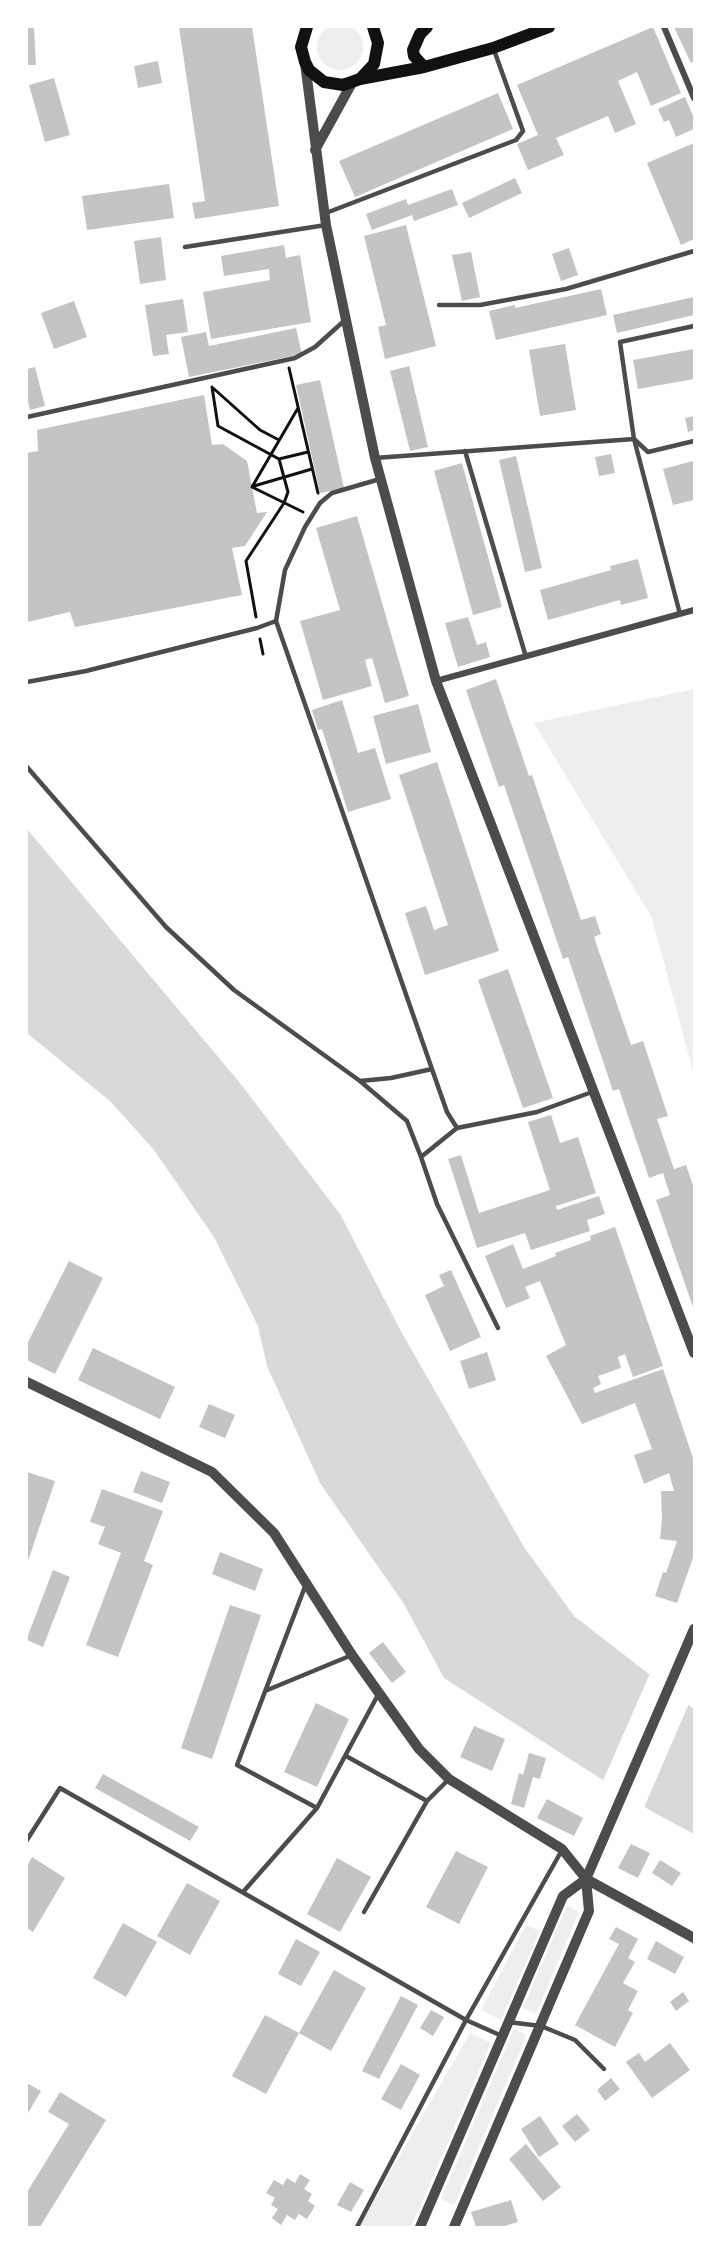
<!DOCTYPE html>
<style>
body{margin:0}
#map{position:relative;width:721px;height:2254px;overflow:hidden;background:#fff;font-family:"Exo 2",sans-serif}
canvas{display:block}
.frame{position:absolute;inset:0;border:28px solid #fff;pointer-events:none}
</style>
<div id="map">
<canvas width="721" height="2254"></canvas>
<div class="frame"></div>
</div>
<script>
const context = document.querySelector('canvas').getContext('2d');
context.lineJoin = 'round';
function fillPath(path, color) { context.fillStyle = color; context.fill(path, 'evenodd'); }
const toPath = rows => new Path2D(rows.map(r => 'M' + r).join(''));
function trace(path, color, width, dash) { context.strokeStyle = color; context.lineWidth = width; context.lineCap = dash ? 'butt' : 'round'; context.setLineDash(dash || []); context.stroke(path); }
fillPath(toPath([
 '317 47a23 23 0 1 1 46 0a23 23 0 1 1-46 0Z',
 [694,689,694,1075,652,918,534,723],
 [567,1906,579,1912,536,2014,523,2008],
 [526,1925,540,1931,501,2020,481,2010],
 [514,2029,527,2035,454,2205,441,2199],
 [470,2033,491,2043,411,2227,359,2227]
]), '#eee');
fillPath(toPath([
 [27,829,240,1083,340,1214,402,1333,524,1547,574,1616,694,1709,694,1834,651,1811,444,1678,404,1604,320,1483,267,1366,258,1326,214,1237,154,1150,111,1102,27,1033]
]), '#d9d9d9');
fillPath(toPath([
 [651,1671,690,1701,643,1810,602,1783]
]), '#fff');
fillPath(toPath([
 [27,27,34,27,36,65,27,65],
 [179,27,252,27,279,206,195,219,192,203,205,201],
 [653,27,681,93,651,106,637,72,618,81,636,124,615,133,608,116,556,138,564,155,528,170,517,144,538,135,517,85],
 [674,27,694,27,694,61,691,63],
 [158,61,162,83,138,88,134,66],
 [54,78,70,135,45,142,29,85],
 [498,93,513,129,355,197,339,161],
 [685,97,694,118,694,129,676,137,669,120,664,122,658,109],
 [694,143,694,239,681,245,647,163],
 [515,178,522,193,469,218,462,203],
 [169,184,174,218,87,230,82,196],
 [452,189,458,205,414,221,412,215,372,230,366,214,406,199,408,205],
 [406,225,436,346,385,359,378,327,386,325,364,236],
 [161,237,166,280,140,284,134,241],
 [284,245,286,258,300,255,311,322,211,339,203,292,270,280,269,269,224,276,221,256],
 [569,248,578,275,561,281,552,254],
 [471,252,480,297,462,301,452,255],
 [601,289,607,315,496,340,489,311,515,305,515,308],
 [694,297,694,315,617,333,613,315],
 [183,299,188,332,166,335,169,354,153,356,145,305],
 [74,301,87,337,54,349,41,313],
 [296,328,302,354,189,377,181,337,206,332,209,346],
 [565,344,576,410,540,416,529,350],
 [694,349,694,379,638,389,633,360],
 [409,366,428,447,410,451,390,371],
 [35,367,45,406,30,410,27,397,27,369],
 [320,380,344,488,320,493,296,385],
 [204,395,212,445,223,444,247,461,257,513,267,512,245,546,232,548,242,595,75,627,70,612,27,622,27,453,38,451,37,430],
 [694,416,694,430,688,432,685,418],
 [611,454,615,473,599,476,595,457],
 [516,456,542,568,525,572,499,460],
 [693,461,694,500,673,505,663,469],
 [462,463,502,607,473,615,434,471],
 [357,516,409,696,385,703,372,658,365,660,372,686,323,700,300,621,340,610,316,528],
 [638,559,648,598,621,605,620,600,548,620,540,590,611,570,610,566],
 [468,617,477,645,486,642,490,657,458,667,445,623],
 [496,679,529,776,532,775,581,920,595,916,601,934,594,937,631,1045,643,1041,668,1116,657,1119,674,1169,686,1165,694,1188,694,1310,656,1200,670,1195,663,1173,649,1178,619,1089,613,1091,568,957,563,959,504,785,499,787,466,690],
 [342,700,358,753,375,748,391,799,348,812,322,729,318,730,312,710],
 [418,704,431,752,386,764,373,716],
 [437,762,499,951,425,975,405,913,426,906,434,930,448,925,399,775],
 [508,969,553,1098,523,1108,478,980],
 [551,1115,560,1143,578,1137,596,1193,556,1206,557,1210,599,1196,605,1214,587,1220,590,1231,531,1250,525,1233,477,1248,448,1159,461,1155,479,1213,550,1190,528,1122],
 [615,1227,663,1366,633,1377,625,1354,618,1357,621,1368,598,1376,601,1384,593,1388,595,1393,663,1369,694,1461,694,1555,677,1603,655,1596,663,1572,666,1573,677,1541,660,1539,662,1519,661,1491,674,1491,669,1473,644,1484,634,1455,652,1449,635,1403,582,1424,546,1356,566,1345,540,1281,525,1287,530,1298,506,1308,485,1256,513,1244,523,1269,556,1256,555,1253,591,1240,590,1236],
 [69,1261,103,1278,55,1374,27,1360,27,1344],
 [451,1270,481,1337,450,1351,425,1295,444,1286,439,1275],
 [93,1348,175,1387,160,1419,78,1380],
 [487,1352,496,1380,469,1389,460,1361],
 [209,1404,235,1415,225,1438,199,1427],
 [141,1471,170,1482,162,1503,133,1492],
 [27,1472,55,1481,27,1564],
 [102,1489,163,1511,144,1561,153,1565,118,1657,86,1645,121,1553,98,1544,105,1527,90,1522],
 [220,1552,263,1569,255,1591,212,1574],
 [53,1570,70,1577,43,1647,27,1640,27,1638],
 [230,1605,261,1615,212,1759,181,1748],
 [383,1642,406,1672,392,1683,369,1653],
 [316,1703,349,1719,317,1787,284,1772],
 [474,1726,505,1739,492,1771,460,1757],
 [529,1753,546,1758,540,1779,533,1777,524,1808,511,1804,519,1773,523,1775],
 [103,1774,199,1827,190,1841,95,1788],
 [547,1799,583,1818,574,1836,537,1818],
 [631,1844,650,1853,638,1878,618,1868],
 [456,1851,488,1867,459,1924,426,1907],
 [32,1857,65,1878,33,1932,27,1928,27,1866],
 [337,1858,371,1877,340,1932,307,1914],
 [660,1860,681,1873,672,1886,652,1873],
 [187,1883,220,1901,190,1955,157,1936],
 [123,1923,157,1942,126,1997,93,1978],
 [616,1927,638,1939,628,1958,635,1962,623,1983,638,1991,628,2010,633,2013,615,2047,575,2025,619,1944,609,1939],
 [296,1939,320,1952,301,1986,278,1974],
 [656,1941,684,1957,675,1974,647,1959],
 [334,1970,366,1988,331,2051,299,2033],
 [683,1992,689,2001,676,2011,670,2002],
 [401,1996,418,2005,379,2079,362,2071],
 [431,2010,444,2017,433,2036,420,2028],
 [265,2015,299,2033,266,2094,232,2076],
 [670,2043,690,2070,652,2098,626,2062,639,2053,645,2062],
 [401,2064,420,2075,401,2110,381,2099],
 [611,2078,620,2089,605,2101,597,2090],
 [27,2083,41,2091,27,2115],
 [60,2092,106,2120,40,2227,27,2227,27,2192,69,2124,48,2112],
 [577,2114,590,2130,575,2142,562,2126],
 [540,2116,559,2144,539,2157,521,2129],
 [526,2144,561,2187,543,2201,509,2159],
 [300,2174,310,2180,304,2189,312,2194,308,2201,315,2206,307,2219,299,2214,295,2220,287,2215,281,2225,272,2218,278,2209,271,2205,275,2198,266,2193,274,2180,283,2185,287,2178,295,2183],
 [350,2182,364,2190,351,2212,337,2205],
 [511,2200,518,2222,501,2227,476,2227,471,2212]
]), '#c4c4c4');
trace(toPath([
 [289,368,318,493],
 [212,387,218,426,279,459,308,452],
 [213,388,260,430,279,440],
 [298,408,252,487,303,512],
 [254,486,312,469],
 [256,617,246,561,284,503,288,492,279,459],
 [260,639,263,654]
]), '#111', 3);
trace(toPath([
 [326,213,516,140,523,131,494,50],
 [185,247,326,225],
 [439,305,480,305,566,289,694,251],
 [27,417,295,358,315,347,344,321],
 [465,451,526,657],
 [375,458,634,439,648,452,694,441],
 [380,479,332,493,320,503,305,527,285,570,276,621,441,1095,447,1112,457,1128,537,1112,592,1092],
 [680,614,634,439,620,342,694,326],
 [27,682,86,671,257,628,276,621],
 [27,767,166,927,234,990,360,1081,391,1078,432,1069],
 [360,1081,407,1121,421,1157],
 [457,1128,421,1157,437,1204,498,1328],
 [306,1584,237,1765,317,1808],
 [265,1691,352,1655],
 [346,1756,427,1801],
 [27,1840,60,1788,466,2020,502,2036],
 [243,1892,317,1808,379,1693],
 [364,1912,427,1801,449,1779],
 [508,2022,541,2026,575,2040,604,2069],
 [357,2227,466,2020,562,1850]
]), '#4c4c4c', 4.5);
trace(toPath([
 [664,27,694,98],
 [436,681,694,610]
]), '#4c4c4c', 6);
trace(toPath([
 [305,63,326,225,375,458,436,681,694,1353],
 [315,150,352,83],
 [27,1382,212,1472,274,1533,352,1655,379,1693,419,1749,449,1779,562,1849,586,1879,694,1938],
 [420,2227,563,1896,586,1879],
 [454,2227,589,1911,586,1879,694,1629]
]), '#4c4c4c', 10);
trace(toPath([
 [307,27,301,47,305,62,309,70,324,82,343,85,360,79,374,64,378,43,373,27],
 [424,67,414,56,413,50,420,34,427,27],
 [360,79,424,67,493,48,549,27]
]), '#111', 12);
</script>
